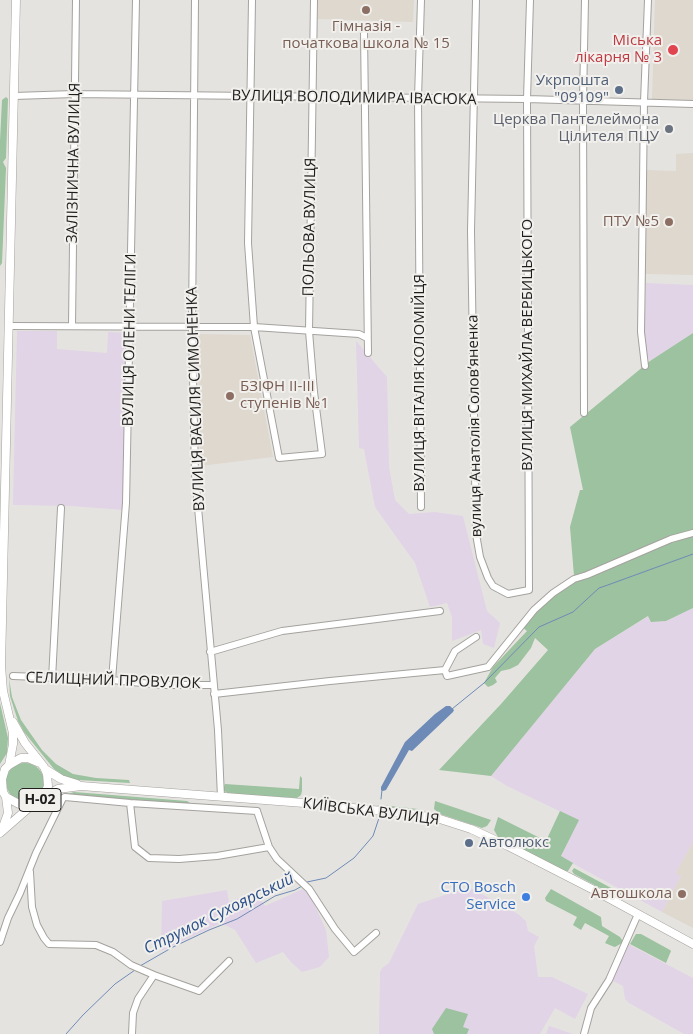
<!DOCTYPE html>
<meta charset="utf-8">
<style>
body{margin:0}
canvas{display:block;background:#e5e3df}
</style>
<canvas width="693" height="1034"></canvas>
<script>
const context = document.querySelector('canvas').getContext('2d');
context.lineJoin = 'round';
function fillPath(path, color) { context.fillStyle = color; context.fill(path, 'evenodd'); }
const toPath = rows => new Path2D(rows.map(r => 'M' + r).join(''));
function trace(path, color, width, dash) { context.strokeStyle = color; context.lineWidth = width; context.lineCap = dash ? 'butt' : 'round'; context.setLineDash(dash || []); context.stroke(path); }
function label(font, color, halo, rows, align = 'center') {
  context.font = font + ' "Open Sans",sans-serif'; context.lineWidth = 4; context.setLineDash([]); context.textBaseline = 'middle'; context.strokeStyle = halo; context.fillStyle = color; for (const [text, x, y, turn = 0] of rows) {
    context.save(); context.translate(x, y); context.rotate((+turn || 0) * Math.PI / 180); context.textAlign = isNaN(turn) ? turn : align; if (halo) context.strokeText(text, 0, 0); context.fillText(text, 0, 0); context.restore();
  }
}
fillPath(toPath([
 [646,283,693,285,693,333,650,361,644,349],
 [17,331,57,331,57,349,107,353,108,332,128,333,124,510,72,506,13,505],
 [356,341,387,377,389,467,395,500,409,514,435,512,463,516,487,611,500,623,494,648,483,644,481,630,452,641,452,617,447,603,430,607,415,563,375,507,364,449,359,448],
 [693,608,693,842,676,873,681,876,662,912,561,857,578,820,507,786,491,776,595,649,649,616,651,622,666,621],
 [469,887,518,914,526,921,528,931,539,937,534,946,538,977,552,977,588,994,575,1019,555,1008,540,1034,379,1034,380,972,382,968,389,963,418,904],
 [303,889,310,895,326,930,329,957,320,967,302,972,291,962,283,952,256,963,235,930,221,923,161,951,162,901,227,890,229,902,256,891,265,906],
 [628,944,693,978,693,1034,684,1034,629,1003,625,999,623,986,611,980],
 [549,1026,573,1034,546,1034]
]), '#e1d4e7');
fillPath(toPath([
 [318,0,414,0,413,22,318,19],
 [655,0,693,0,693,100,652,99],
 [693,153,693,275,645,274,646,170,676,171,676,154],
 [198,334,250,335,273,457,200,466],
 [693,842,693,928,662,912,681,876,676,873]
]), '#ded8ce');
fillPath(toPath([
 [6,97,8,99,6,158,3,162,6,168,2,263,0,266,0,141,2,100],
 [693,333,693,608,666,621,651,622,648,616,595,649,491,776,439,770,501,704,548,650,535,638,531,648,518,665,510,669,501,671,495,678,497,682,493,685,488,687,484,683,493,667,527,631,518,624,532,608,574,576,570,527,580,490,583,490,570,427,650,361],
 [9,678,12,697,21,720,42,750,56,764,73,774,96,778,129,780,130,783,78,780,63,776,54,769,24,732,18,721,10,696],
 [0,703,8,738,7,753,0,764],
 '6 782a19 19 0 1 1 38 0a19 19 0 1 1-38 0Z',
 [300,776,302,778,302,791,301,795,297,798,229,794,223,790,225,784,299,789],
 [74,792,187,801,190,803,189,804,65,795],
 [435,801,459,809,491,820,487,826,482,828,440,814,434,809],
 [381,805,418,809,420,810,376,806],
 [560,811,579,820,561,856,573,863,568,871,565,871,498,837,494,830,498,817,546,841],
 [574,868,626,896,626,897,622,899,619,898,574,874,572,871],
 [551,889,601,917,602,926,620,937,622,940,622,943,615,947,612,946,605,943,609,936,585,923,581,930,573,925,577,917,546,901,545,898],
 [636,934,641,934,670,950,671,951,666,963,630,944],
 [446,1008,468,1014,463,1027,469,1029,467,1034,434,1034,432,1029]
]), '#9cc29f');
fillPath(toPath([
 [446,706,450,706,454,710,453,712,412,751,409,750,386,790,383,791,381,790,381,787,405,742,435,714]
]), '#6e8bb7');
trace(toPath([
 [452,709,484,683,539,627,573,612,599,588,605,586,693,554],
 [381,799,382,790],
 [307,882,326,878,354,858,373,836,379,818],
 [140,966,173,947,209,930,237,919,275,896,295,890,302,886],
 [66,1034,83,1015,115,984,135,970]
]), '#6e8bb7', 1);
const minor = toPath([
 [195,0,192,327,195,474,218,730,221,797],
 [252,0,248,243,254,327,279,458,322,454,314,392,309,331,314,0],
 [421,0,418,98,421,507],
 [476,0,471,231,476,534,480,557,488,578,493,586,508,594,529,590,527,99,530,0],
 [364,32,368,353],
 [14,96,74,94,527,99,693,104],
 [9,326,254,327,359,334,367,338],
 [72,326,76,0],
 [645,366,641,332,642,263,644,102,648,0],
 [584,413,583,101,585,0],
 [476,637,455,651,445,670,447,676,488,667,534,610,553,593,574,579,587,575,671,539,693,533],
 [210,652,282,631,440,611],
 [13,676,112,680,162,685,213,685],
 [52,679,61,508],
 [112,680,126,503,136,0],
 [214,694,330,681,445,670],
 [130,803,135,847,149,858,179,859,217,856,269,847],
 [257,811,269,847,277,859,309,889,335,929,354,952,376,933],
 [30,872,32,907,37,925,44,938,49,944,96,945,113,952,131,965,154,975],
 [0,942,8,918,20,893,36,853,63,798,65,797,130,803,257,811],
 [132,1034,133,1013,138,999,154,975,199,991,229,961],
 [584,1034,591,1008,609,980,638,914]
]);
const major = toPath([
 [13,722,25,743,44,767,47,774,48,786,44,796,34,804,19,804,6,797,3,792,2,779,5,769,9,765,21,758,28,758,40,763],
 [9,765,13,744,13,733,3,691,1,666,16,0],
 [45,769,61,779,77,784],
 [39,800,58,789,81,786,304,803,411,814,440,819,471,829,508,846,592,889,693,944],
 [3,827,8,813,6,797],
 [0,833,32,805]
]);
trace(minor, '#a4a29e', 8);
trace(major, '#a4a29e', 9);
trace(minor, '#fff', 6);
trace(major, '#fff', 8);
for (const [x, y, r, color] of [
 [366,10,5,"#8d6e63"],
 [673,50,6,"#e0444e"],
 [619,90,5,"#5c6f8a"],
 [669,129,5,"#6b7280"],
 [669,222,5,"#8d6e63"],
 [230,396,5,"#8d6e63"],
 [469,843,5,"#5c6f8a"],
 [682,894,5,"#8d6e63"],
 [526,897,5,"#3f7fe0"]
]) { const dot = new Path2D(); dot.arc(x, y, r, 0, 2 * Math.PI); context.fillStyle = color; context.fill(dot); trace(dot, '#f2f0ed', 2); }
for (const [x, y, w] of [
 [40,800,42]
]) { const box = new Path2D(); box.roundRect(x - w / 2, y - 11.5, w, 23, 4); context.fillStyle = '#f2f0ed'; context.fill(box); trace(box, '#1f1e1d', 1); }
label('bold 14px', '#1f1e1d', null, [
 ["Н-02",40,800]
]);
label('15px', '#785e54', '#f2f0ed', [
 ["Гімназія -",366,27,"center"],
 ["початкова школа № 15",366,44,"center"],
 ["ПТУ №5",659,222],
 ["БЗІФН ІІ-ІІІ",240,387,"left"],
 ["ступенів №1",240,404,"left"],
 ["Автошкола",672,894]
], 'right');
label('15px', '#be3a42', '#f2f0ed', [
 ["Міська",662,41],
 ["лікарня № 3",662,58]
], 'right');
label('15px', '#4e5e75', '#f2f0ed', [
 ["Укрпошта",609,81],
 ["\"09109\"",609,98],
 ["Автолюкс",479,843,"left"]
], 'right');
label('15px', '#1f1e1d', '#f2f0ed', [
 ["ВУЛИЦЯ ВОЛОДИМИРА ІВАСЮКА",354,98,1],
 ["ЗАЛІЗНИЧНА ВУЛИЦЯ",74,163,-89],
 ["ПОЛЬОВА ВУЛИЦЯ",310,227,-89],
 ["ВУЛИЦЯ ОЛЕНИ ТЕЛІГИ",130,340,-89],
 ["ВУЛИЦЯ МИХАЙЛА ВЕРБИЦЬКОГО",528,345,-90],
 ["ВУЛИЦЯ ВІТАЛІЯ КОЛОМІЙЦЯ",420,383,-90],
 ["ВУЛИЦЯ ВАСИЛЯ СИМОНЕНКА",196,399,-92],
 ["вулиця Анатолія Соловʼяненка",475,426,-91],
 ["СЕЛИЩНИЙ ПРОВУЛОК",113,681,2],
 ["КИЇВСЬКА ВУЛИЦЯ",371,812,7]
]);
label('15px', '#5b616d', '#f2f0ed', [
 ["Церква Пантелеймона",659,120],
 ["Цілителя ПЦУ",659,137]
], 'right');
label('15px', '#366cbe', '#f2f0ed', [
 ["СТО Bosch",516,888],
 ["Service",516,905]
], 'right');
label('italic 16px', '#294e88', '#f2f0ed', [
 ["Струмок Сухоярський",219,914,-26]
]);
</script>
